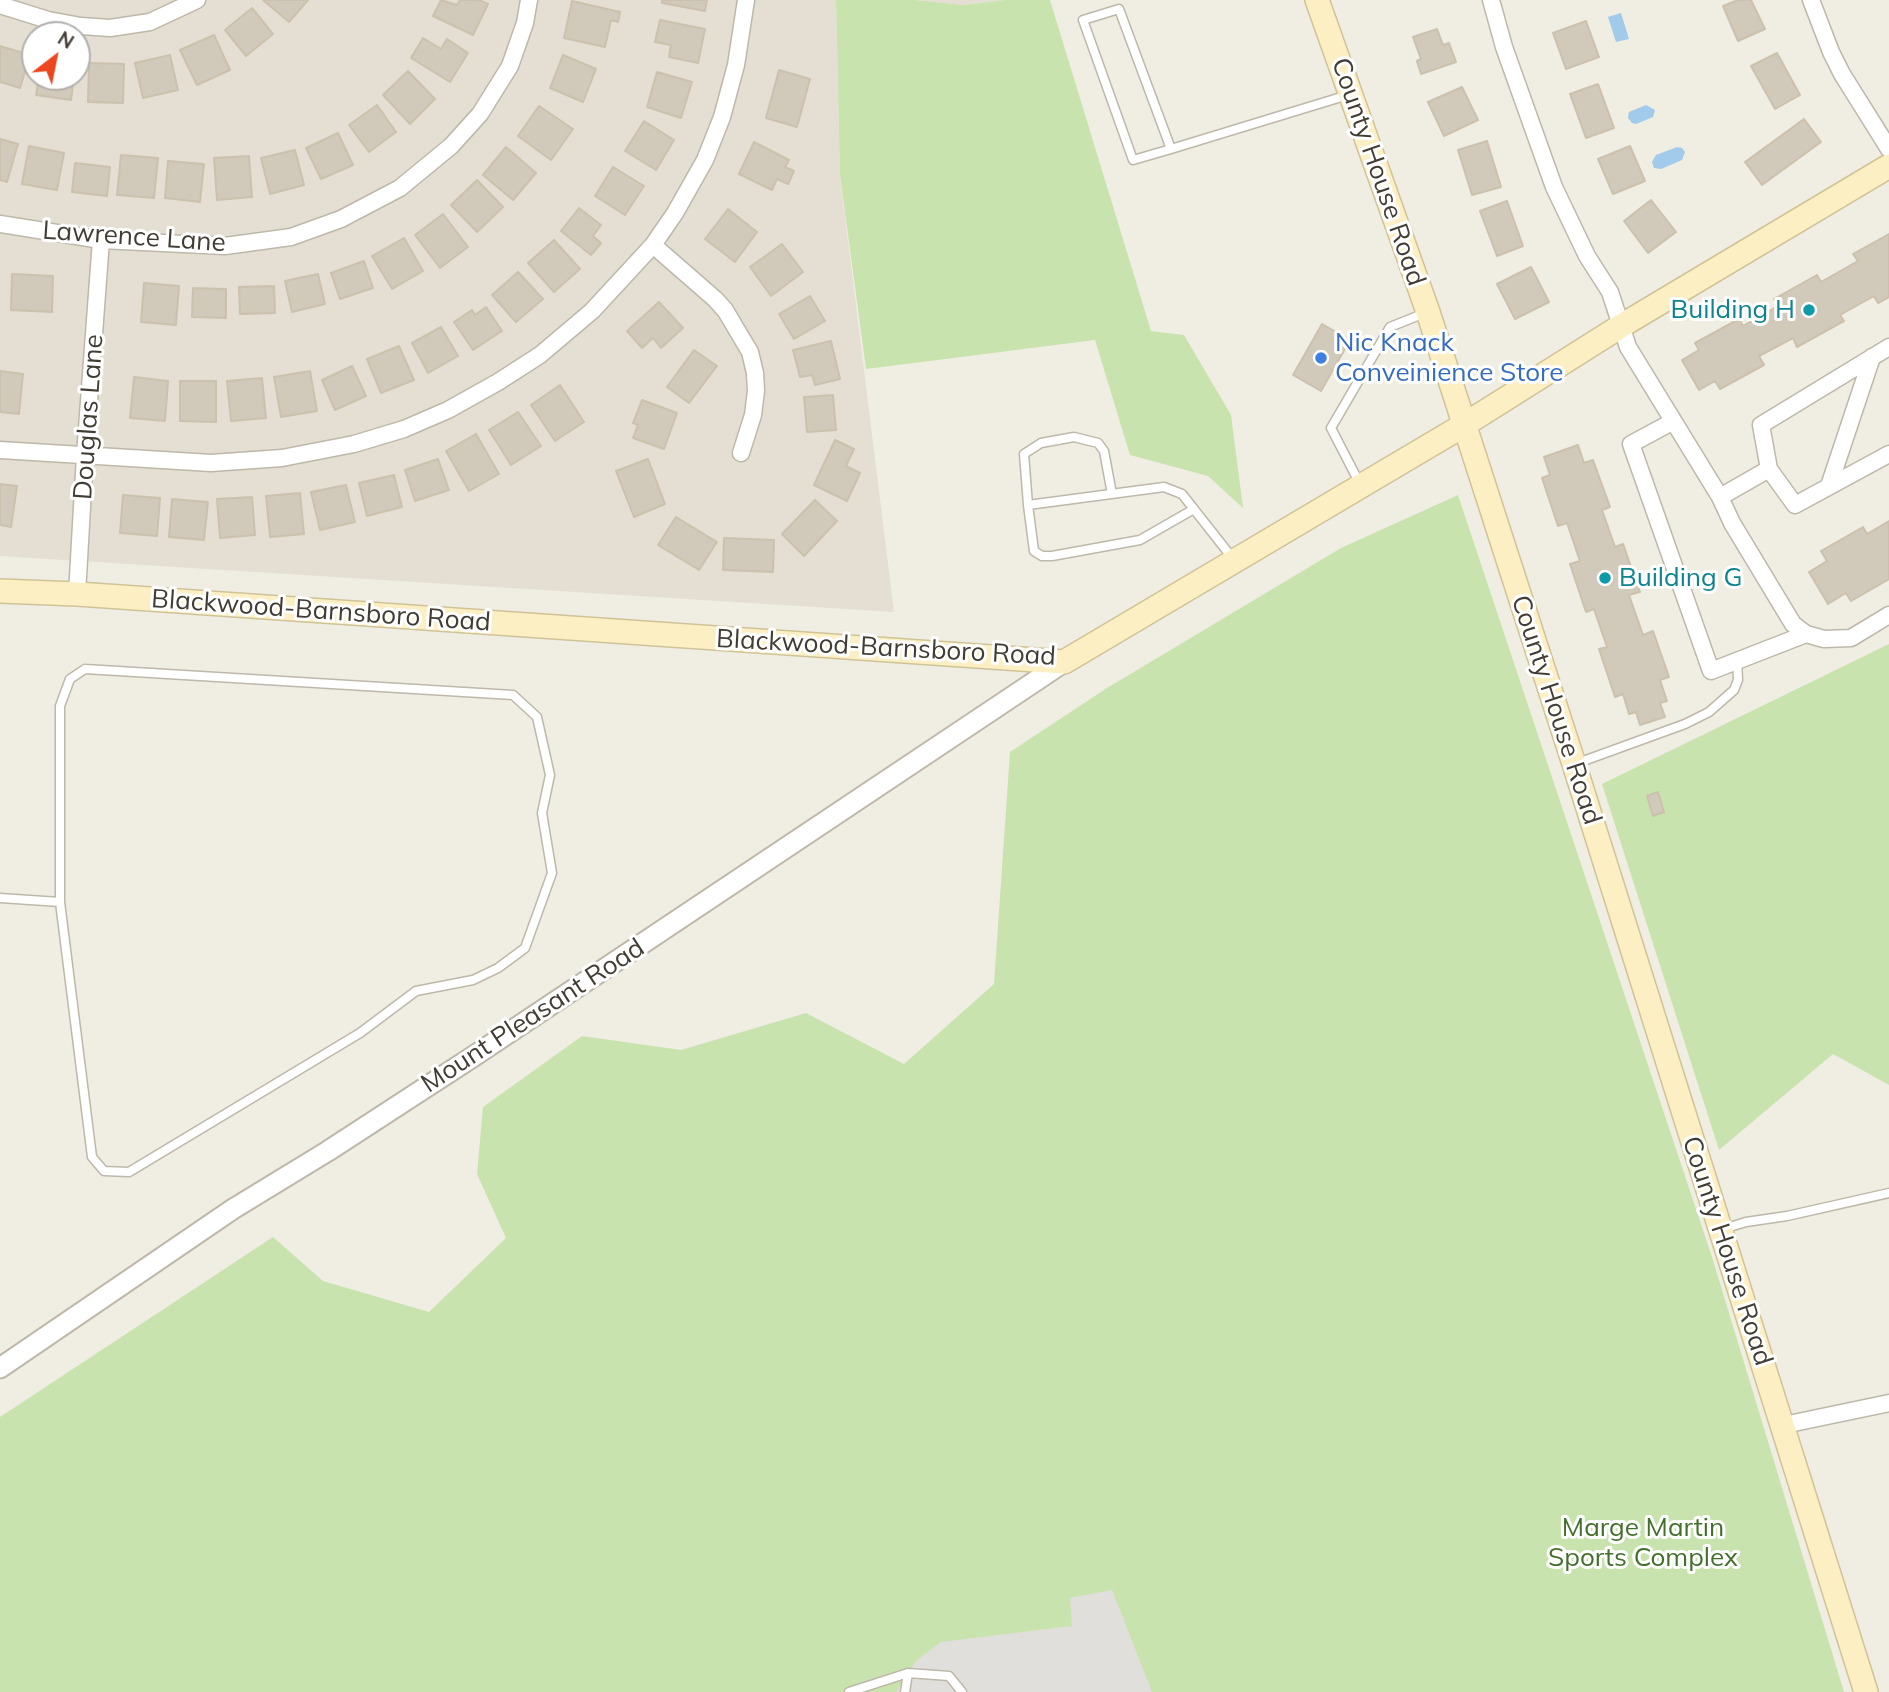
<!DOCTYPE html>
<style>
body{margin:0}
#map{position:relative;width:1889px;height:1692px;overflow:hidden;background:#f0ede3;font-family:Mulish,sans-serif}
canvas{display:block}
.north{position:absolute;left:21px;top:21px;width:70px;height:70px;box-sizing:border-box;background:#fff;border:2px solid #b3b1ae;border-radius:50%;rotate:32deg;font-size:19px;font-weight:700;line-height:28px;text-align:center;color:#423d34}
.north::after{content:'';display:block;margin:auto;width:24px;height:32px;background:#eb461f;clip-path:polygon(50% 0,100% 100%,50% 72%,0 100%)}
</style>
<div id="map">
<canvas width="1889" height="1692"></canvas>
<div class="north">N</div>
</div>
<script>
const context = document.querySelector('canvas').getContext('2d');
context.lineJoin = 'round';
function fillPath(path, color) { context.fillStyle = color; context.fill(path, 'evenodd'); }
const toPath = rows => new Path2D(rows.map(r => 'M' + r).join(''));
function trace(path, color, width, dash) { context.strokeStyle = color; context.lineWidth = width; context.lineCap = dash ? 'butt' : 'round'; context.setLineDash(dash || []); context.stroke(path); }
function label(font, color, halo, rows, align = 'center') {
  context.font = font + ' Mulish,sans-serif'; context.lineWidth = 6; context.setLineDash([]); context.textBaseline = 'middle'; context.strokeStyle = halo; context.fillStyle = color; for (const [text, x, y, turn = 0] of rows) {
    context.save(); context.translate(x, y); context.rotate((+turn || 0) * Math.PI / 180); context.textAlign = isNaN(turn) ? turn : align; if (halo) context.strokeText(text, 0, 0); context.fillText(text, 0, 0); context.restore();
  }
}
fillPath(toPath([
 [0,0,836,0,840,176,894,612,0,556],
 [35,35,77,35,77,77,35,77],
 [915,0,1005,0,964,5]
]), '#e4dfd2');
fillPath(toPath([
 [836,0,915,0,964,5,1005,0,1050,0,1151,331,1184,335,1231,415,1243,508,1208,476,1130,455,1095,340,866,369,840,175],
 [1458,495,1712,1257,1844,1692,0,1692,0,1417,273,1237,323,1281,429,1312,506,1238,477,1174,483,1107,582,1036,681,1050,806,1013,904,1064,994,984,1010,752,1107,688,1341,548],
 [1889,644,1889,1085,1833,1054,1719,1150,1602,784]
]), '#c9e3ae');
fillPath(toPath([
 [1112,1590,1152,1692,896,1692,916,1661,941,1642,1072,1626,1070,1598]
]), '#e1dfdc');
fillPath(toPath([
 [1621,13,1629,39,1616,42,1608,17],
 [1646,105,1655,110,1653,117,1636,124,1632,123,1628,118,1629,112],
 [1677,147,1682,148,1685,152,1682,160,1661,169,1654,168,1652,162,1656,155]
]), '#a2caea');
const building = toPath([
 [263,0,308,0,289,22,263,0],
 [441,0,457,5,460,0,479,0,488,4,473,35,433,16,441,0],
 [662,0,707,0,705,11,662,3,662,0],
 [1738,0,1751,0,1765,29,1738,41,1723,6,1738,0],
 [572,1,620,12,618,22,611,20,605,47,564,38,572,1],
 [252,8,273,34,246,56,225,30,252,8],
 [660,20,705,29,698,63,669,57,671,45,655,42,660,20],
 [1586,21,1599,57,1566,69,1553,33,1586,21],
 [1437,29,1443,45,1449,43,1456,62,1421,74,1417,61,1421,59,1413,37,1437,29],
 [214,35,230,70,197,85,180,50,214,35],
 [423,38,441,49,447,39,468,53,450,82,411,58,423,38],
 [0,46,30,55,20,88,0,82,0,46],
 [1777,53,1800,95,1775,109,1751,66,1777,53],
 [170,55,178,90,143,98,135,63,170,55],
 [563,55,596,69,583,102,550,88,563,55],
 [89,63,124,64,123,103,88,102,89,63],
 [779,70,810,79,797,127,766,118,779,70],
 [408,71,435,99,410,124,383,95,408,71],
 [657,72,692,82,681,118,647,107,657,72],
 [39,77,74,77,71,100,36,95,39,77],
 [1598,84,1614,128,1586,138,1570,94,1598,84],
 [1462,87,1478,120,1444,136,1428,102,1462,87],
 [377,105,396,132,369,152,349,125,377,105],
 [539,106,573,129,551,160,518,136,539,106],
 [1804,119,1821,142,1762,185,1745,162,1804,119],
 [644,121,674,140,656,170,625,151,644,121],
 [338,133,353,165,321,179,306,148,338,133],
 [0,139,18,144,7,182,0,180,0,139],
 [1487,141,1501,187,1472,195,1458,150,1487,141],
 [754,142,789,160,785,167,794,171,788,184,777,179,772,190,739,174,754,142],
 [29,146,64,153,57,190,22,184,29,146],
 [1630,146,1645,181,1613,194,1598,159,1630,146],
 [506,147,536,173,513,200,483,175,506,147],
 [295,150,304,185,270,194,261,158,295,150],
 [121,155,158,158,154,198,117,195,121,155],
 [249,156,252,197,217,200,214,158,249,156],
 [168,161,204,164,200,202,165,198,168,161],
 [75,163,110,167,107,196,72,192,75,163],
 [613,167,644,186,625,215,595,196,613,167],
 [477,180,503,207,477,232,451,205,477,180],
 [1651,200,1676,232,1648,253,1624,221,1651,200],
 [1507,201,1523,246,1497,256,1480,211,1507,201],
 [579,208,601,225,593,236,601,243,591,255,561,231,579,208],
 [728,209,757,232,735,262,705,239,728,209],
 [443,214,468,247,440,268,415,235,443,214],
 [1889,234,1889,297,1878,303,1874,296,1840,315,1844,321,1797,347,1793,338,1759,356,1764,365,1720,389,1715,381,1699,390,1682,360,1699,350,1695,343,1739,319,1743,326,1778,306,1774,299,1817,275,1821,282,1858,261,1853,254,1889,234],
 [404,238,423,271,392,289,372,256,404,238],
 [554,240,580,269,554,292,528,263,554,240],
 [782,244,803,272,771,296,750,267,782,244],
 [364,261,373,288,340,299,331,273,364,261],
 [1531,267,1549,302,1515,319,1497,284,1531,267],
 [518,272,543,299,516,322,492,295,518,272],
 [12,274,53,276,52,312,11,310,12,274],
 [318,274,325,304,292,312,285,281,318,274],
 [144,283,179,286,176,325,141,322,144,283],
 [274,286,275,313,240,314,239,287,274,286],
 [193,288,226,289,226,318,192,317,193,288],
 [810,296,825,321,794,339,779,314,810,296],
 [659,302,683,328,661,348,653,338,642,348,627,331,659,302],
 [486,307,502,331,473,350,454,322,472,310,475,315,486,307],
 [1322,324,1350,340,1321,391,1293,375,1322,324],
 [441,327,458,356,428,373,412,343,441,327],
 [831,341,840,379,815,385,812,375,800,377,793,350,831,341],
 [399,346,414,380,381,393,367,359,399,346],
 [694,350,717,366,689,403,667,387,694,350],
 [352,366,366,396,335,410,322,380,352,366],
 [0,371,23,374,19,414,0,412,0,371],
 [310,371,317,411,281,417,274,377,310,371],
 [134,377,168,381,165,421,130,418,134,377],
 [262,378,266,418,231,421,227,381,262,378],
 [180,381,216,381,216,422,180,421,180,381],
 [560,385,584,422,555,441,531,405,560,385],
 [833,395,836,430,807,432,804,397,833,395],
 [642,400,677,413,664,449,633,438,638,425,633,423,642,400],
 [518,412,541,446,511,465,489,430,518,412],
 [476,434,499,474,469,491,446,451,476,434],
 [835,440,854,449,846,466,860,473,847,501,814,485,835,440],
 [1578,445,1584,463,1593,460,1610,507,1602,510,1615,547,1623,544,1640,592,1629,595,1643,635,1653,631,1669,677,1660,680,1667,701,1660,703,1665,717,1640,725,1636,712,1629,714,1623,694,1615,697,1599,649,1607,647,1594,609,1586,612,1570,564,1580,561,1567,523,1558,526,1542,478,1550,475,1544,457,1578,445],
 [438,459,449,490,415,501,405,470,438,459],
 [648,459,665,504,634,517,616,471,648,459],
 [394,475,402,507,367,516,359,483,394,475],
 [0,484,17,486,11,527,0,525,0,484],
 [346,485,355,522,320,530,311,492,346,485],
 [300,493,304,534,270,537,266,496,300,493],
 [123,495,160,498,157,536,120,533,123,495],
 [252,497,255,535,220,538,217,499,252,497],
 [172,499,208,502,204,540,169,537,172,499],
 [815,500,837,521,804,556,782,534,815,500],
 [676,517,717,542,699,570,658,545,676,517],
 [1889,521,1889,579,1851,601,1846,593,1828,604,1809,572,1827,561,1821,551,1863,527,1867,534,1889,521],
 [724,538,774,540,773,572,723,570,724,538],
 [1658,792,1664,812,1653,816,1647,796,1658,792]
]);
fillPath(building, '#d1c9ba');
trace(building, '#cbc1ad', 2);
const service = toPath([
 [1171,149,1119,9,1083,20,1133,160,1171,149,1348,95],
 [1360,484,1331,428,1390,327,1425,313],
 [1028,505,1024,454,1041,443,1074,437,1098,443,1104,451,1112,494],
 [1194,509,1140,540,1052,556,1042,556,1034,551,1028,505,1164,487,1182,494,1234,560],
 [85,669,513,695,537,717,550,775,542,813,552,873,525,948,498,968,473,980,416,991,360,1033,129,1172,104,1171,92,1157,60,902,60,706,70,679,85,669],
 [1575,764,1685,724,1709,712,1734,690,1738,680,1737,661],
 [0,898,60,902],
 [1723,1229,1746,1222,1787,1216,1889,1193],
 [849,1692,908,1673,949,1676,962,1692],
 [905,1692,908,1673]
]);
const minor = toPath([
 [1491,0,1504,47,1554,187,1587,256,1610,292,1628,347,1720,497,1732,523,1793,624,1806,634,1824,639,1851,638,1889,615],
 [1811,0,1831,52,1842,74,1889,149],
 [0,5,48,20,81,26,110,28,150,22,197,0],
 [0,224,101,240,225,246,291,237,341,219,400,188,451,146,480,114,510,66,525,23,529,0],
 [653,245,715,299,725,310,750,352,755,373,756,391,753,415,741,453],
 [1889,347,1761,425,1769,469,1795,505,1889,454],
 [1672,422,1631,444,1711,671,1806,634],
 [0,450,211,463,282,458,354,444,404,429,448,410,498,382,540,355,592,311,653,245,675,213,705,160,722,117,736,65,746,0],
 [1829,486,1872,357],
 [1720,497,1769,469],
 [77,594,85,455,101,240],
 [1784,1425,1889,1403]
]);
const tertiary = toPath([
 [0,1368,233,1209,328,1151,474,1056,1064,662]
]);
const secondary = toPath([
 [1317,0,1428,312,1574,764,1866,1692],
 [0,591,77,594,1064,662,1464,425,1621,326,1889,166]
]);
trace(service, '#beb8aa', 11);
trace(minor, '#beb8aa', 19);
trace(tertiary, '#beb8aa', 23);
trace(secondary, '#d1c398', 26);
trace(service, '#fff', 8);
trace(minor, '#fff', 16);
trace(tertiary, '#fff', 19);
trace(secondary, '#fbefc3', 23);
for (const [x, y, r, color] of [
 [1809,310,7,"#0f9aa8"],
 [1321,358,7,"#3f7fe0"],
 [1605,578,7,"#0f9aa8"]
]) { const dot = new Path2D(); dot.arc(x, y, r, 0, 2 * Math.PI); context.fillStyle = color; context.fill(dot); trace(dot, '#fff', 2.5); }
label('26px', '#423d34', '#fff', [
 ["County House Road",1378,172,71],
 ["Lawrence Lane",134,237,4],
 ["Douglas Lane",89,417,-86],
 ["Blackwood-Barnsboro Road",321,611,4],
 ["Blackwood-Barnsboro Road",886,648,3],
 ["County House Road",1556,710,72],
 ["Mount Pleasant Road",533,1016,-33],
 ["County House Road",1727,1251,72]
]);
label('26px', '#0d838f', '#fff', [
 ["Building H",1795,310],
 ["Building G",1619,578,"left"]
], 'right');
label('26px', '#366cbe', '#fff', [
 ["Nic Knack",1335,343],
 ["Conveinience Store",1335,373]
], 'left');
label('26px', '#436f2c', '#fff', [
 ["Marge Martin",1643,1528],
 ["Sports Complex",1643,1558]
]);
</script>
